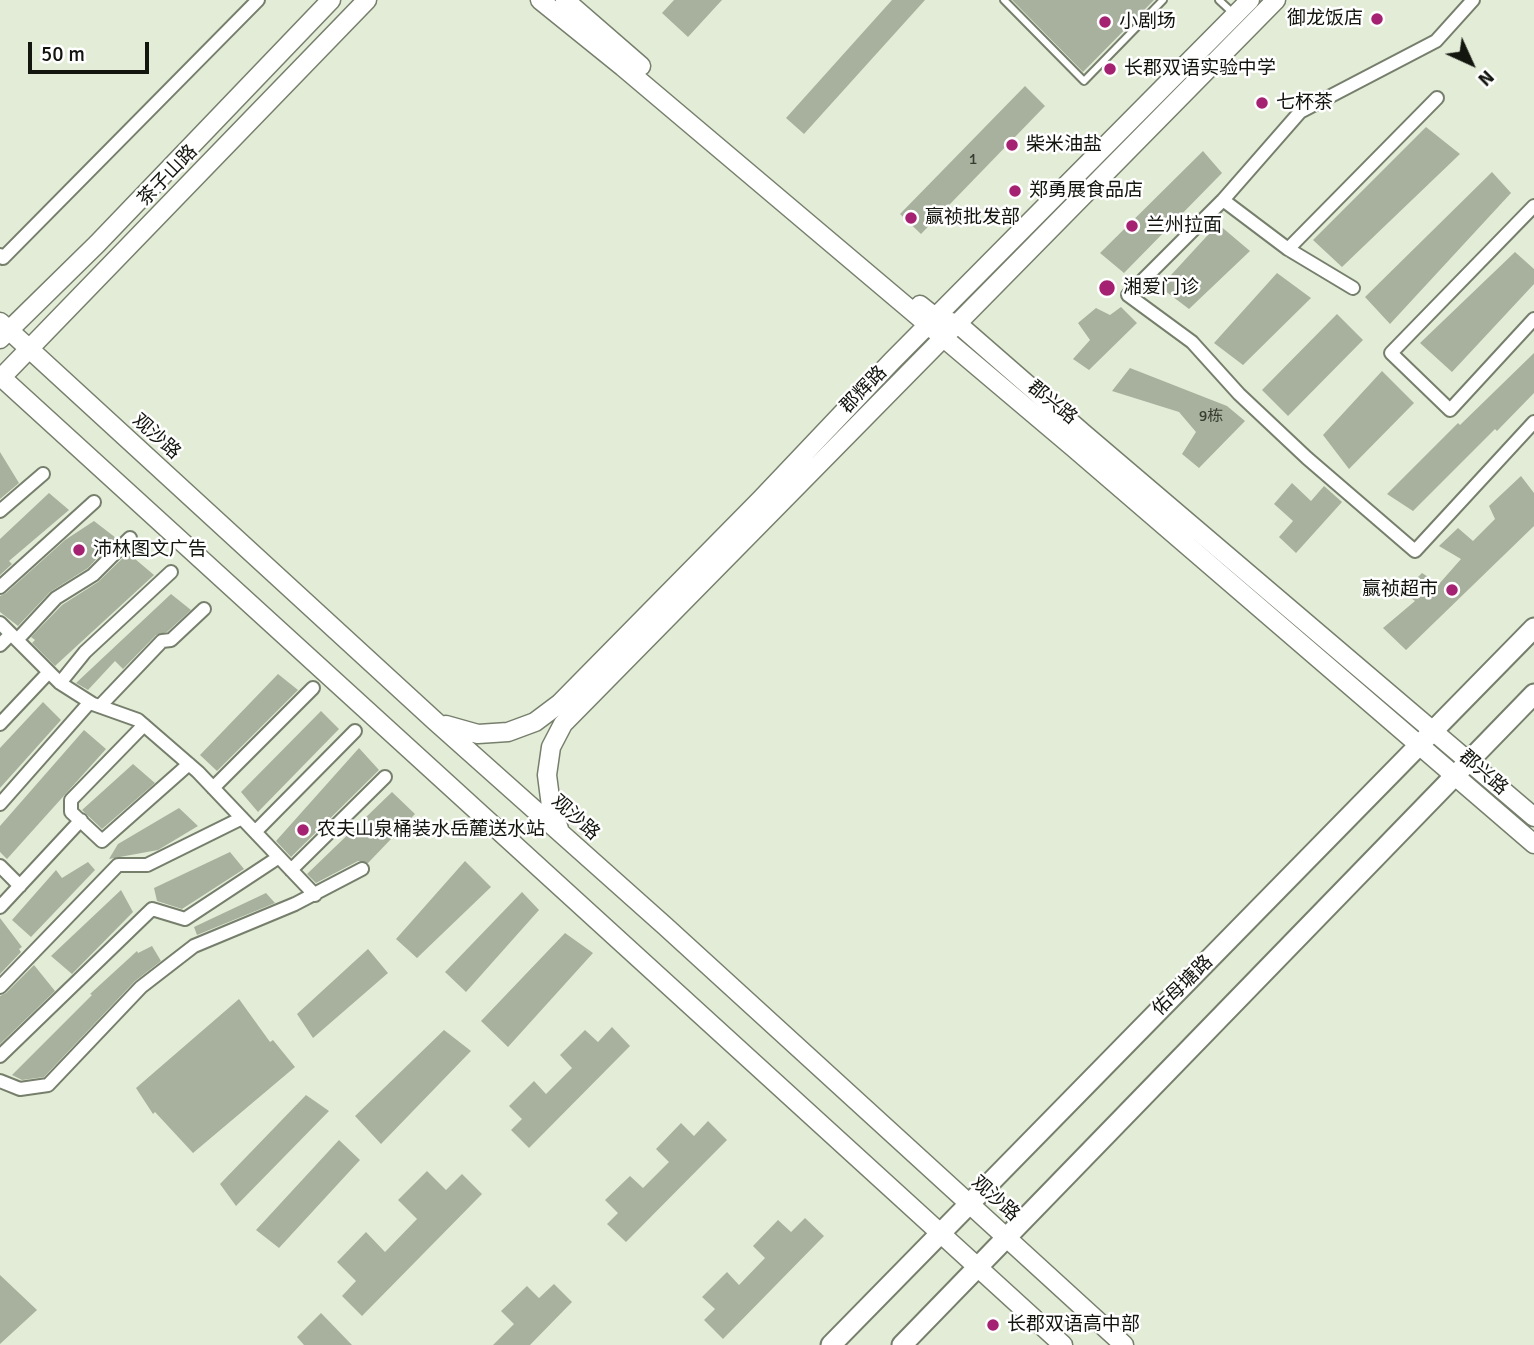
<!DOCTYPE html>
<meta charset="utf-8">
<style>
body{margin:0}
#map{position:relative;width:1534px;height:1345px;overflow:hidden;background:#e3ecd7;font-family:Signika,sans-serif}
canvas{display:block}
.north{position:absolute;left:1436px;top:28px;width:70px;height:70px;-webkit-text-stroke:5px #fff;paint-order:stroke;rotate:135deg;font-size:19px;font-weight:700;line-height:28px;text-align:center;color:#13160f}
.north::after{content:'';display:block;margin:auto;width:24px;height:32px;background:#13160f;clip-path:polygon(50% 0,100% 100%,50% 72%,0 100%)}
.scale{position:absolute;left:28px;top:42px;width:121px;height:32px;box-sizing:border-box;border:4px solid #13160f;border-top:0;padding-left:9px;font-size:21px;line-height:24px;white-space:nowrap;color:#13160f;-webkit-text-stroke:5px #fff;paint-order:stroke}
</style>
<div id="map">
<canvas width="1534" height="1345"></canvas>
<div class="north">N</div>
<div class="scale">50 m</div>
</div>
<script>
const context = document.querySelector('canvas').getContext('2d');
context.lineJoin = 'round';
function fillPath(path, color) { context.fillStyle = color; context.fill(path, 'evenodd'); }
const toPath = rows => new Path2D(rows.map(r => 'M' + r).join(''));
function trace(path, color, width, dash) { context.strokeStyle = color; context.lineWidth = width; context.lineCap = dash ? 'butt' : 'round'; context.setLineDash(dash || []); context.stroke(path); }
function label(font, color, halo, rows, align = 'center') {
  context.font = font + ' Signika,"Noto Sans SC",sans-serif'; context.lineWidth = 5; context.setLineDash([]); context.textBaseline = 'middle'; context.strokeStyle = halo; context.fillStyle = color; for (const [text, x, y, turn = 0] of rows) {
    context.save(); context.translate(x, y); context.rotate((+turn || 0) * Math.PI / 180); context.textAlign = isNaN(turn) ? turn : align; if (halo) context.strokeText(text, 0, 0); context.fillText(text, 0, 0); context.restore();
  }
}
fillPath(toPath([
 [674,0,722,0,688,37,662,13],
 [892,0,925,0,804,134,786,118],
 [1012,0,1154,0,1083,72],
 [1025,86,1045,106,921,234,900,214],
 [1426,127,1460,154,1342,267,1313,240],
 [1203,151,1222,173,1124,273,1100,253],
 [1492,172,1511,193,1390,324,1365,297],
 [1218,224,1250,251,1189,309,1160,287],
 [1515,252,1534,269,1534,284,1452,372,1420,343],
 [1277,273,1311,298,1243,365,1214,343],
 [1121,307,1137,323,1089,370,1073,359,1090,340,1078,323,1096,308,1110,315],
 [1337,314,1363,340,1288,416,1262,390],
 [1534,353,1534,393,1497,431,1495,429,1413,511,1387,494,1458,423,1460,425],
 [1130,368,1227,406,1245,421,1199,468,1182,454,1196,432,1179,412,1112,391],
 [1382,371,1414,403,1349,469,1323,435],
 [0,452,19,483,0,499],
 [1521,476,1534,493,1534,526,1406,650,1383,628,1415,601,1403,592,1422,573,1439,584,1461,559,1439,546,1458,528,1473,541,1495,519,1489,506],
 [1292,483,1311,501,1324,486,1342,502,1296,553,1279,537,1293,521,1274,504],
 [49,493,69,510,9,561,12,564,0,575,0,539],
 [94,521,116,538,88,568,50,592,18,626,0,612,0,596,6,593,65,540],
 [128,553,154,575,55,666,32,643,35,640,31,637,62,605,98,582],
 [171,594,191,610,167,632,156,635,123,669,115,661,88,690,76,683],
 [278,674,298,690,217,771,200,755],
 [43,702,61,720,0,788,0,748],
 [321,711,339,729,258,812,241,792],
 [84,730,106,749,7,859,0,852,0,826],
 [359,748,379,770,291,857,276,841],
 [133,764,155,783,102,829,82,810],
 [392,792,415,814,368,863,358,861,316,883,307,874],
 [179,808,198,826,158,850,109,859,118,844],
 [230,852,244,869,182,909,157,901,154,888],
 [465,861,491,887,417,958,396,939],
 [88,862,95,870,31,937,12,920,56,870,62,878],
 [121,890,133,912,72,974,51,956],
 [522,892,539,910,466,992,445,972],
 [266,893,275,903,197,935,194,927],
 [0,918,22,947,19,949,21,952,0,974],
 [565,933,593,953,508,1047,481,1021],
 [152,946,161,961,135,981,44,1077,22,1080,12,1075,92,995,90,994,137,951,138,953],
 [368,949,388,973,313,1038,297,1014],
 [34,965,55,991,0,1044,0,996,6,993],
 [239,999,270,1042,273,1040,295,1067,193,1153,155,1112,153,1114,136,1088],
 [612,1027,630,1046,529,1148,511,1130,522,1119,509,1106,534,1081,546,1094,572,1068,560,1055,585,1030,598,1042],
 [444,1030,471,1051,381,1144,355,1116],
 [306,1095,329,1111,236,1206,220,1184],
 [708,1121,727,1140,626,1242,607,1224,618,1213,605,1200,630,1176,643,1188,669,1162,656,1149,681,1123,694,1136],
 [339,1140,360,1160,279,1248,256,1230],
 [427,1171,446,1190,462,1174,482,1194,362,1316,342,1296,356,1281,337,1262,366,1232,385,1252,417,1219,398,1200],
 [805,1218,824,1236,723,1339,704,1320,715,1309,702,1297,727,1272,739,1285,765,1258,753,1246,778,1220,791,1232],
 [0,1275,37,1310,0,1344],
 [554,1284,572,1302,530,1345,493,1345,514,1324,501,1311,527,1286,539,1298],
 [321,1313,352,1345,304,1345,297,1337]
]), '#a8b19d');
const lane = toPath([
 [1004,0,1084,81,1163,0],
 [1219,0,1234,14]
]);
const street = toPath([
 [1473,0,1436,41,1300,112,1223,200,1128,295,1192,342,1239,394,1307,458,1415,551,1534,422],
 [1223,200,1288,249],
 [1534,206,1391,353,1450,410,1534,319],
 [0,255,3,258,258,0],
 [1353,288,1288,249,1437,98],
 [0,511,43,474],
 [0,587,94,502],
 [0,623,60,683,93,704,138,720,198,772,315,895],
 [17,640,56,598,93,575,130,538],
 [0,645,11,634],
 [60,683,85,652,171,572],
 [100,706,162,641,171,640,204,609],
 [0,724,49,672],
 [144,725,71,800,71,812,102,841,189,764],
 [213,788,313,688],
 [0,804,90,702],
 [255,832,355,731],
 [0,866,20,886],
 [291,870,385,777],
 [0,907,81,820],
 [0,987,118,865,147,865,242,818],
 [0,1056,152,909,185,919,279,857],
 [0,1081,20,1089,48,1085,141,987,194,946,295,904,362,869]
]);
const secondary = toPath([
 [540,0,623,67,1074,448,1534,844],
 [565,0,641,66],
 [920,305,935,317,958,324,1083,433,1534,817],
 [0,322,435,721,665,926,1124,1345],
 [0,339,97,244,331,0],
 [0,376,1063,1345],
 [0,379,367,0],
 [446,725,478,734,508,732,535,722,559,704,761,499,892,361,1250,0],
 [559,829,551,806,547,775,551,747,563,724,1276,0]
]);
const primary = toPath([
 [831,1345,1534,628],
 [902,1345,1534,694]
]);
trace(lane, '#767f6c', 10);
trace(street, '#767f6c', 16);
trace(secondary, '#767f6c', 21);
trace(primary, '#767f6c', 23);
trace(lane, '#fff', 6);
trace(street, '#fff', 12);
trace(secondary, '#fff', 18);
trace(primary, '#fff', 19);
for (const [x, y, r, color] of [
 [1377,19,7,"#a42271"],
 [1105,22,7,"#a42271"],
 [1110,69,7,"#a42271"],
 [1262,103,7,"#a42271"],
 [1012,145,7,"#a42271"],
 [1015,191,7,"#a42271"],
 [911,218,7,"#a42271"],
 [1132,226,7,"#a42271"],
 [1107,288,9,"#a42271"],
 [79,550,7,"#a42271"],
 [1452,590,7,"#a42271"],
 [303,830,7,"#a42271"],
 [993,1325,7,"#a42271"]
]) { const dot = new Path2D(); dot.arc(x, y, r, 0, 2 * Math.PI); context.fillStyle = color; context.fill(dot); trace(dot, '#fff', 2.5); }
label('16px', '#383d32', null, [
 ["1",973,160],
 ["9栋",1211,417]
]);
label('19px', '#13160f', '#fff', [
 ["御龙饭店",1363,19,"right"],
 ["小剧场",1119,22],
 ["长郡双语实验中学",1124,69],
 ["七杯茶",1276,103],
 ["柴米油盐",1026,145],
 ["郑勇展食品店",1029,191],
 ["赢祯批发部",925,218],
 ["兰州拉面",1146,226],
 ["湘爱门诊",1123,288],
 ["沛林图文广告",93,550],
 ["赢祯超市",1438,590,"right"],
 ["农夫山泉桶装水岳麓送水站",317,830],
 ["长郡双语高中部",1007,1325]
], 'left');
label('19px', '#13160f', '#fff', [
 ["茶子山路",168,176,-46],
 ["郡辉路",864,390,-46],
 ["郡兴路",1052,403,39],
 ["观沙路",156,437,42],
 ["郡兴路",1483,773,41],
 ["观沙路",575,818,42],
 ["佑母塘路",1183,986,-45],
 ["观沙路",995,1199,42]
]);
</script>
